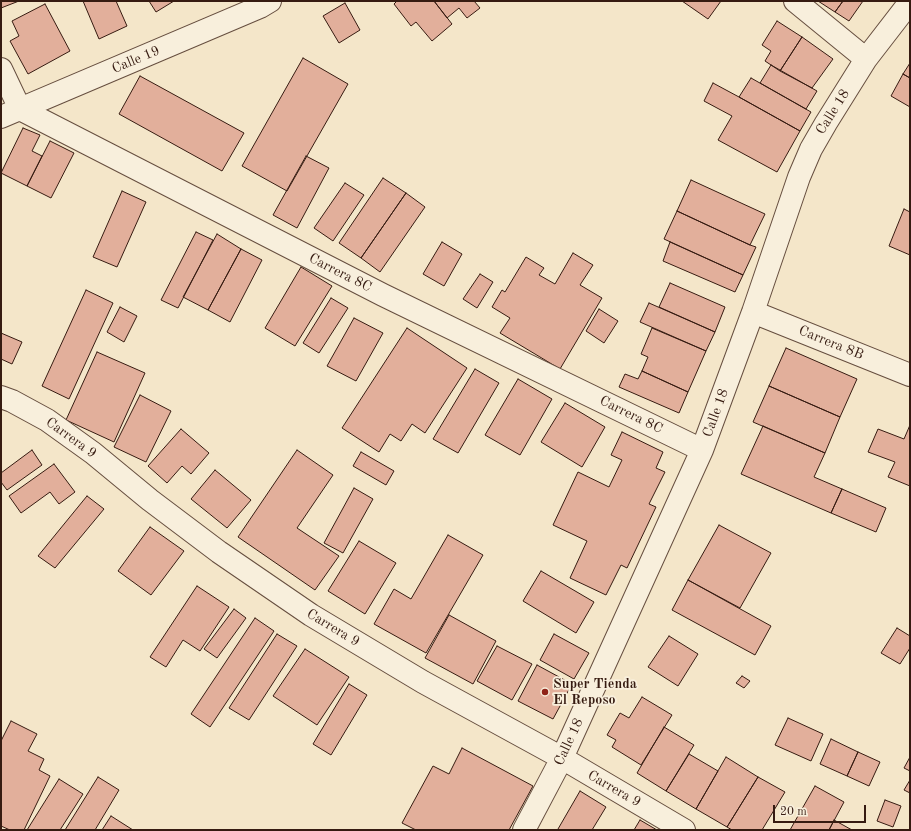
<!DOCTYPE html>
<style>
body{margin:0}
#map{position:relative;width:911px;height:831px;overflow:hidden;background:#f4e6c9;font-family:"Old Standard TT",serif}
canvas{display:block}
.frame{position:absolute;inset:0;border:2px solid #361b11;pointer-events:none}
.scale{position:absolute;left:773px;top:805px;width:93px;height:18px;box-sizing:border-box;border:2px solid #361b11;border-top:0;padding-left:5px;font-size:12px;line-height:14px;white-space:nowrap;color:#361b11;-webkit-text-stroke:3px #f8efdc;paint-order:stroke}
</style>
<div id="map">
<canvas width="911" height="831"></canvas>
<div class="frame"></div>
<div class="scale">20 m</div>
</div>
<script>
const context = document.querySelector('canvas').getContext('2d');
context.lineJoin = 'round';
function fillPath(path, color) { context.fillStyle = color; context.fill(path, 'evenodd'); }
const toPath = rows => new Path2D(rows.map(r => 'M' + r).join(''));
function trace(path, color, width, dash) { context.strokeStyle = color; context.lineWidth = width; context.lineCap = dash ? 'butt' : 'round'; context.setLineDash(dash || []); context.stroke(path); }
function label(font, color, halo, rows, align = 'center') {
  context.font = font + ' "Old Standard TT",serif'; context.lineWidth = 3.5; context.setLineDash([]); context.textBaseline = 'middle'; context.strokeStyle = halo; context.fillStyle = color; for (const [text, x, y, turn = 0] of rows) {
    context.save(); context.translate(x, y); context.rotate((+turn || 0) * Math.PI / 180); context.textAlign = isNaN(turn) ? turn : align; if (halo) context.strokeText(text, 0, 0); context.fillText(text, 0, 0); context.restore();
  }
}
const building = toPath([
 [1,1,19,1,1,8,1,1],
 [83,1,116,1,127,26,99,39,83,1],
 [149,1,174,1,156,12,149,1],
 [397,1,434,1,452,24,432,41,416,22,411,26,394,4,397,1],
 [434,1,474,1,480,8,467,18,459,8,447,18,434,1],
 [682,1,721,1,708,19,682,1],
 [818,1,843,1,835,12,818,1],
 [843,1,863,1,849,21,835,12,843,1],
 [345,3,360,30,339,43,323,16,345,3],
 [45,4,70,51,28,74,10,41,19,36,12,21,45,4],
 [777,21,802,37,780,71,765,61,771,51,762,45,777,21],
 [802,37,833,59,812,88,780,71,802,37],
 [303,58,348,84,287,191,242,166,303,58],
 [910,63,910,78,903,74,910,63],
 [771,65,817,91,806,109,760,83,771,65],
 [903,74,910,78,910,107,891,96,903,74],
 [140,76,244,133,222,171,119,114,140,76],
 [751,78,811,112,800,131,739,97,751,78],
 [713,83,739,97,800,131,777,172,718,140,732,116,704,101,713,83],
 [23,128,40,135,32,151,42,156,27,186,1,173,23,128],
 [50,141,74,153,51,198,27,186,50,141],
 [306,156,329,168,297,228,273,215,306,156],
 [383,178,406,193,361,258,339,243,383,178],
 [691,180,765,214,750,245,677,211,691,180],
 [345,183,364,195,333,241,314,228,345,183],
 [122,191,146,202,117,267,93,257,122,191],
 [406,193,425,207,380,272,361,258,406,193],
 [904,209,910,212,910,255,889,246,904,209],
 [677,211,750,245,756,247,743,275,664,239,677,211],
 [196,232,213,240,178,308,161,300,196,232],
 [217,234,241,249,208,310,183,297,217,234],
 [442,242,462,254,444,286,423,274,442,242],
 [670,242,743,275,735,292,663,261,670,242],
 [241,249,262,260,230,322,208,310,241,249],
 [573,253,593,265,580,285,602,298,560,369,500,333,510,318,492,307,502,290,505,292,526,257,544,268,539,275,555,284,573,253],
 [301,267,332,286,295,346,265,328,301,267],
 [480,274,493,282,477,308,463,299,480,274],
 [670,283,725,307,715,332,659,307,670,283],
 [86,290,113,303,69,399,42,386,86,290],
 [331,298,348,308,319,353,303,343,331,298],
 [649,303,715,332,706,351,640,322,649,303],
 [120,307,137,316,124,342,107,332,120,307],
 [599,309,618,321,604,343,586,331,599,309],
 [354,318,383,333,356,381,327,366,354,318],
 [407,328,467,368,425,433,412,424,401,441,390,434,379,452,342,428,407,328],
 [652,328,706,351,688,392,642,371,648,357,641,354,652,328],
 [1,333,22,342,12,364,1,359,1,333],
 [786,348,857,379,840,417,769,386,786,348],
 [97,352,145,373,114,442,66,420,97,352],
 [475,369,499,383,458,453,433,439,475,369],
 [642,371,688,392,679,413,619,387,625,374,638,379,642,371],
 [518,379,552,399,520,455,485,435,518,379],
 [769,386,840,417,825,453,753,422,769,386],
 [140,395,171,411,146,462,114,447,140,395],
 [565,403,605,427,582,467,541,442,565,403],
 [910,425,910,486,888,477,895,462,868,452,878,429,904,439,910,425],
 [763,426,825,453,814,477,842,489,831,513,741,474,763,426],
 [181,429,209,453,191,474,182,466,167,483,148,466,181,429],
 [622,432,663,452,656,468,665,472,649,504,656,507,627,568,621,565,606,595,570,578,587,541,553,525,578,472,609,487,622,460,611,455,622,432],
 [32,450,42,465,7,490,1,482,1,473,32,450],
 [297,450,333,475,297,528,339,556,315,590,238,537,297,450],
 [361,452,394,471,386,485,353,466,361,452],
 [54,464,75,492,59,504,50,492,21,513,9,496,54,464],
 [215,470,251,500,227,528,191,499,215,470],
 [354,488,373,499,343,553,324,543,354,488],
 [842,489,886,508,876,532,831,513,842,489],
 [87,496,104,509,55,568,38,556,87,496],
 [719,525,771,553,740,608,688,580,719,525],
 [150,527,184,551,151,595,118,571,150,527],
 [448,535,483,555,426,653,374,624,394,589,411,599,448,535],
 [359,541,396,563,365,614,328,591,359,541],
 [541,571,594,602,576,633,523,601,541,571],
 [688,580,771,626,755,655,672,610,688,580],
 [197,586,229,607,200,651,183,640,166,667,150,657,197,586],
 [234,609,246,618,217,658,204,649,234,609],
 [449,615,496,641,473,684,425,658,449,615],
 [255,618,274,631,210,727,191,714,255,618],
 [897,628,910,636,910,648,900,664,881,653,897,628],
 [277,634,297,646,249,720,229,708,277,634],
 [554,634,589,653,574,679,540,660,554,634],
 [669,636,698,654,678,686,648,667,669,636],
 [497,646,532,664,512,700,477,681,497,646],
 [305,649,349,677,317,725,273,696,305,649],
 [537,665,572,684,553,719,518,701,537,665],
 [742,676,750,681,744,688,736,683,742,676],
 [349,684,367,695,331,755,313,744,349,684],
 [642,697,672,715,641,765,612,747,616,740,607,735,620,713,629,718,642,697],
 [788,718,823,734,811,761,775,745,788,718],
 [11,721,37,734,28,751,44,759,39,770,50,776,24,830,10,830,1,826,1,741,11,721],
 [664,727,694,745,666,791,637,773,664,727],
 [831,739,858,752,847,776,820,764,831,739],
 [462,748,533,786,509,830,416,830,402,823,433,766,449,774,462,748],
 [858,752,880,762,869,786,847,776,858,752],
 [689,754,718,771,696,809,666,791,689,754],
 [726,757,758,777,727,827,696,809,726,757],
 [910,757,910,771,904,768,910,757],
 [98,777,119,790,95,830,65,830,98,777],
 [758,777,785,792,762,830,732,830,727,827,758,777],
 [59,779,83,794,60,830,27,830,59,779],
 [910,780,910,793,904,790,910,780],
 [815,786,844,802,829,830,790,830,815,786],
 [580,791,606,807,592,830,559,830,558,829,580,791],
 [885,800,901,806,893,827,877,821,885,800],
 [111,816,133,830,102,830,111,816],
 [640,820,657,830,634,830,640,820],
 [834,820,852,830,829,830,834,820]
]);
fillPath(building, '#e2af9b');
trace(building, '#361b11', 1);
const minor = toPath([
 [795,1,866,59],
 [1,69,20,109,383,295,702,450],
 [1,117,260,7,270,1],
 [753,312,910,375],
 [1,397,12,401,47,420,93,453,150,500,219,552,311,615,423,682,562,758,684,830],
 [524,830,562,758,702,450,753,312,799,177,811,149,826,123,866,59,910,2]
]);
trace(minor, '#664e3f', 24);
trace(minor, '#f8efdc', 22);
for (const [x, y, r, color] of [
 [545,692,4,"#8f2418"]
]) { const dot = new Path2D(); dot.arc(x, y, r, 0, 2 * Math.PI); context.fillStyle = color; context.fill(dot); trace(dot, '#f8efdc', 1.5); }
label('14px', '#361b11', '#f8efdc', [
 ["Calle 19",136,60,-23],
 ["Calle 18",833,112,-58],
 ["Carrera 8C",340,273,27],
 ["Carrera 8B",831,343,22],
 ["Calle 18",716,413,-70],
 ["Carrera 8C",631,415,26],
 ["Carrera 9",71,438,36],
 ["Carrera 9",333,628,31],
 ["Calle 18",569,742,-65],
 ["Carrera 9",614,789,30]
]);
label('bold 14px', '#361b11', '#f8efdc', [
 ["Super Tienda",553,684],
 ["El Reposo",553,700]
], 'left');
</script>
